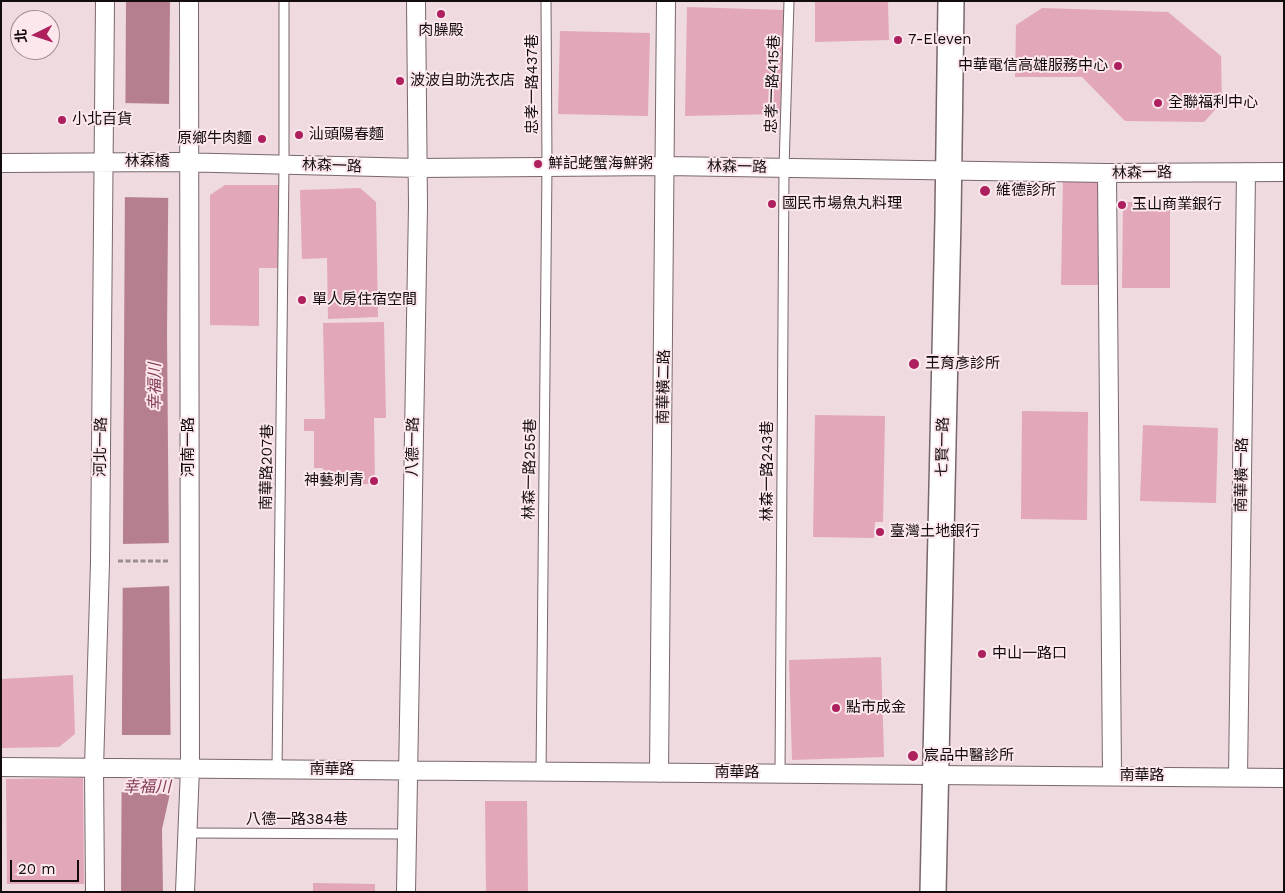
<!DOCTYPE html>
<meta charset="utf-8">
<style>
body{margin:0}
#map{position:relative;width:1285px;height:893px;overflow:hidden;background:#eedadf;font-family:"Work Sans","Noto Sans TC",sans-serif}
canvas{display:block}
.frame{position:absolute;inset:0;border:2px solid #130c0e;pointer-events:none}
.north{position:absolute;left:10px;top:10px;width:50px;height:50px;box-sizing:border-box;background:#fce7ec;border:1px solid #9f8f93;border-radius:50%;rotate:266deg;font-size:14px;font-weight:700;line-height:20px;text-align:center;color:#130c0e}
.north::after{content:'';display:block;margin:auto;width:18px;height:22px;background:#ad205d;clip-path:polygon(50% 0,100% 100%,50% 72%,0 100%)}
.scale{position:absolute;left:10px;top:860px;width:69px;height:22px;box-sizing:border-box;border:2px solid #130c0e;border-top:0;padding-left:6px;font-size:15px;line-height:18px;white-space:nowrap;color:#130c0e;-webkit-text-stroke:4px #fce7ec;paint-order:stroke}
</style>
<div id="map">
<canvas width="1285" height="893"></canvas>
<div class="frame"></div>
<div class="north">北</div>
<div class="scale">20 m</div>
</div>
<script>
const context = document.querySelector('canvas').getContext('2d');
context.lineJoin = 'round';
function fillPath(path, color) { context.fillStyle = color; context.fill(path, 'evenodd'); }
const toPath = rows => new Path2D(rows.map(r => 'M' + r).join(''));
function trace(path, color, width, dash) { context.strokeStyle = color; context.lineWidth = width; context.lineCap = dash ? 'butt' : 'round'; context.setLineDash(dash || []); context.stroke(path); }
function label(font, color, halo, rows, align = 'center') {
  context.font = font + ' "Work Sans","Noto Sans TC",sans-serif'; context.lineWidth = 4; context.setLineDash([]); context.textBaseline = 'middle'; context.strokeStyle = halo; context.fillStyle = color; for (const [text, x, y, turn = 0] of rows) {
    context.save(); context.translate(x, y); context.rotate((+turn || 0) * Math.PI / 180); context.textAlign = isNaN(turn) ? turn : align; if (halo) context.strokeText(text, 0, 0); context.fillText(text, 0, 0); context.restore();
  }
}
fillPath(toPath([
 [126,1,170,1,167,333,171,789,162,829,163,892,121,892]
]), '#b67f8f');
fillPath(toPath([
 [122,103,172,104,171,198,122,197],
 [170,543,170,586,120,588,121,544],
 [120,735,172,735,172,794,119,792]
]), '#eedadf');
fillPath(toPath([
 [815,1,888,1,889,40,815,42],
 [687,7,784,10,780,114,685,116],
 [1042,8,1168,12,1221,56,1222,102,1204,122,1125,121,1082,77,1015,77,1016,25],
 [560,31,650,33,648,116,558,114],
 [1063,178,1101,179,1099,285,1061,285],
 [225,185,285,185,284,268,259,268,259,326,210,325,210,195],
 [360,188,376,202,378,317,328,319,327,258,302,259,300,190],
 [1123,202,1170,202,1170,288,1122,288],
 [384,322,386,418,374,418,375,484,323,485,323,468,314,468,314,431,304,431,304,419,325,419,323,323],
 [1022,411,1088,412,1087,520,1021,519],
 [815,415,885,416,883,522,875,522,874,538,813,537],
 [1143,425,1218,428,1216,503,1140,501],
 [881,657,884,757,792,760,789,660],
 [73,675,75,734,59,747,1,748,1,679],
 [83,778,84,884,7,884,6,779],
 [485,801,527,801,528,892,486,892],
 [313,883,375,884,375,892,313,892]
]), '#e2a7b8');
const lane = toPath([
 [277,770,284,164,284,1],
 [541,772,547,166,546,1],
 [780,773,784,168,789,1],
 [187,833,407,834]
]);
const street = toPath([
 [1,163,176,162,418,168,666,166,1107,173,1284,172],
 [1107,173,1112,776],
 [1,767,1284,778],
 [659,773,666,1],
 [1238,777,1246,172],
 [95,892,94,768,100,562,105,1],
 [185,892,190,768,189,1],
 [406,892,418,206,416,1]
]);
const secondary = toPath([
 [933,892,948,218,951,1]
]);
trace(lane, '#78676b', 11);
trace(street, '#78676b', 20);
trace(secondary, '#78676b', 28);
trace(toPath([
 [118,561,169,561]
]), '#9b8c90', 3, [5, 2.5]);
trace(lane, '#fff', 9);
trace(street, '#fff', 18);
trace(secondary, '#fff', 25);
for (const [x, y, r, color] of [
 [441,14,5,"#ad205d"],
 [898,40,5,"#ad205d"],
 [1118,66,5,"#ad205d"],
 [400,81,5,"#ad205d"],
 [1158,103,5,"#ad205d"],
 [62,120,5,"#ad205d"],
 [299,135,5,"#ad205d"],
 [262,139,5,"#ad205d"],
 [538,164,5,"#ad205d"],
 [985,191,6,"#ad205d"],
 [772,204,5,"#ad205d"],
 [1122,205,5,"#ad205d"],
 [302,300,5,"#ad205d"],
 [914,364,6,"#ad205d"],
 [374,481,5,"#ad205d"],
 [880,532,5,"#ad205d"],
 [982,654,5,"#ad205d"],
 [836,708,5,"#ad205d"],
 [913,756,6,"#ad205d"]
]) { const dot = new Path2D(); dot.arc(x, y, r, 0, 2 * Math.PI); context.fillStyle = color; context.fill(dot); trace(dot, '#fce7ec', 2); }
label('15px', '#130c0e', '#fce7ec', [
 ["肉臊殿",441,31,"center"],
 ["7-Eleven",908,40],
 ["中華電信高雄服務中心",1108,66,"right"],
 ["波波自助洗衣店",410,81],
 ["全聯福利中心",1168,103],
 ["小北百貨",72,120],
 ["汕頭陽春麵",309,135],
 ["原鄉牛肉麵",252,139,"right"],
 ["鮮記蛯蟹海鮮粥",548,164],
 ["維德診所",996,191],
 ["國民市場魚丸料理",782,204],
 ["玉山商業銀行",1132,205],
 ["單人房住宿空間",312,300],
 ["王育彥診所",925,364],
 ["神藝刺青",364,481,"right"],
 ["臺灣土地銀行",890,532],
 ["中山一路口",992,654],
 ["點市成金",846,708],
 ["宸品中醫診所",924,756]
], 'left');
label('15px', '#130c0e', '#fce7ec', [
 ["忠孝一路437巷",533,84,-90],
 ["忠孝一路415巷",773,84,-88],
 ["林森橋",147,162],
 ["林森一路",332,166,2],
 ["林森一路",737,167,1],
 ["林森一路",1142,173,-1],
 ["南華橫二路",664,387,-89],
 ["河北一路",101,447,-89],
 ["河南一路",189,447,-90],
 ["八德一路",413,447,-89],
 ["七賢一路",943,447,-89],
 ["南華路207巷",267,467,-89],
 ["林森一路255巷",530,469,-89],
 ["林森一路243巷",768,471,-90],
 ["南華橫一路",1242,475,-89],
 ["南華路",332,770],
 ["南華路",737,773],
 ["南華路",1142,776],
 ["八德一路384巷",297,820]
]);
label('italic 16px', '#813a52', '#fce7ec', [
 ["幸福川",155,387,-90],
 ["幸福川",147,787]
]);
</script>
